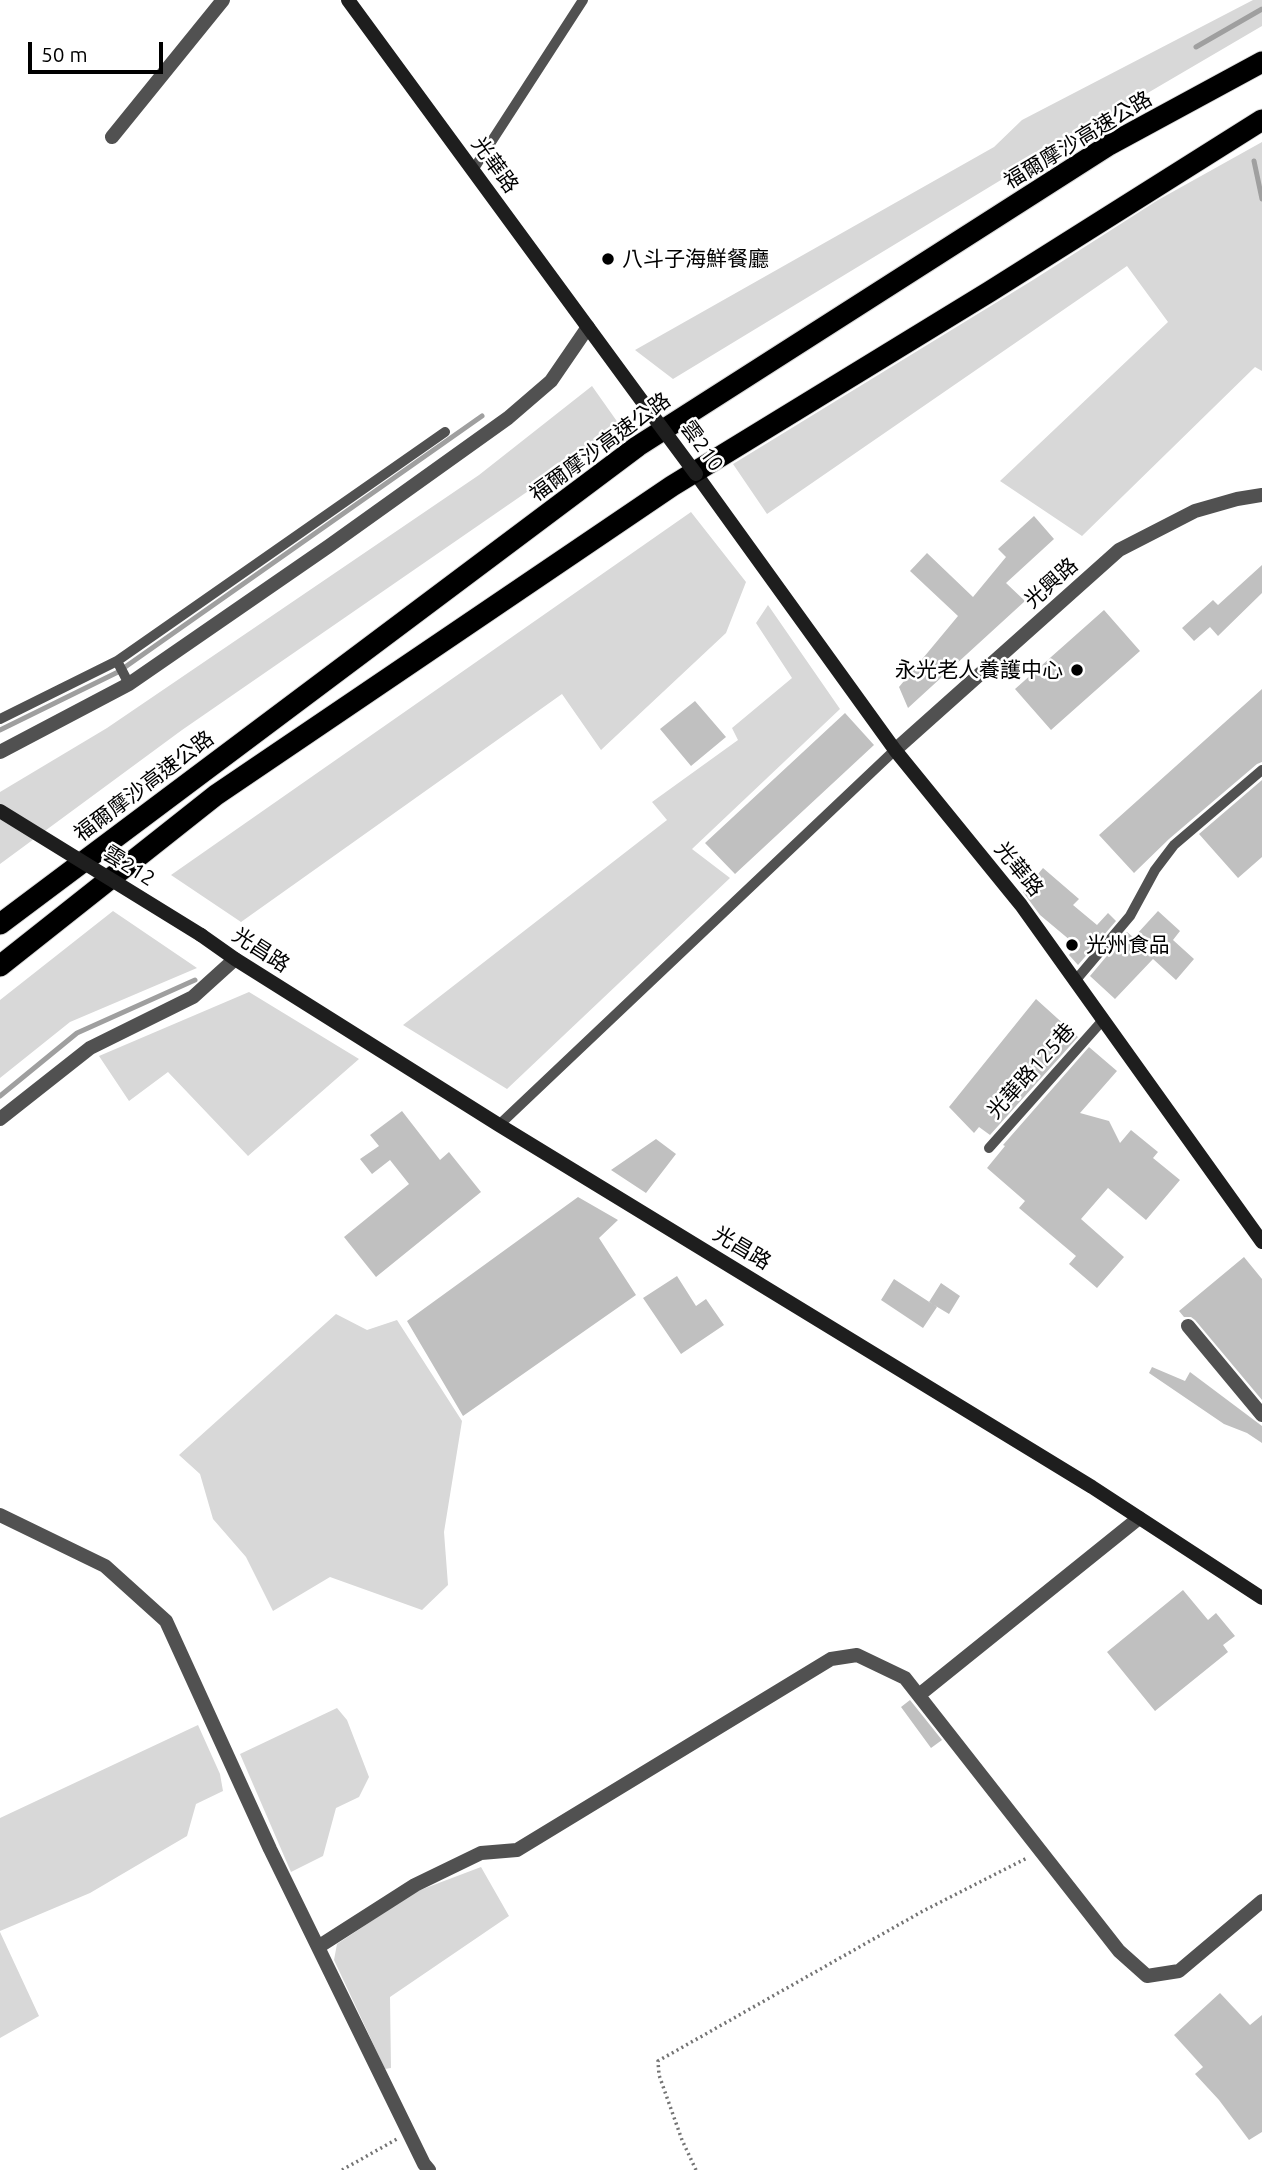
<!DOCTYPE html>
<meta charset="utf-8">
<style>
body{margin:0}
#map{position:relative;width:1262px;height:2170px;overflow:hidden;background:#fff;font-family:Ubuntu,sans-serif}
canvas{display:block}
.scale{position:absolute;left:28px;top:42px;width:135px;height:32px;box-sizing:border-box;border:4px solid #000;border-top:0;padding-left:9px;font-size:21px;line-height:24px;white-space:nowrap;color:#000;-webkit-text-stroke:5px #fff;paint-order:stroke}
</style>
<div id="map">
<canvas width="1262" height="2170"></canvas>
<div class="scale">50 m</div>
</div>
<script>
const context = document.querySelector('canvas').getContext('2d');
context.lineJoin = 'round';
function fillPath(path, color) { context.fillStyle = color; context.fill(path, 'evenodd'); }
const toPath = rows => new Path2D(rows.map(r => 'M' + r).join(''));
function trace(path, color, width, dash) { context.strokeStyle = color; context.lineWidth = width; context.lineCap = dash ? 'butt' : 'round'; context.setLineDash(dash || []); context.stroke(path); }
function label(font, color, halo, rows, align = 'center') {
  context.font = font + ' Ubuntu,"Noto Sans TC",sans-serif'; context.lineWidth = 5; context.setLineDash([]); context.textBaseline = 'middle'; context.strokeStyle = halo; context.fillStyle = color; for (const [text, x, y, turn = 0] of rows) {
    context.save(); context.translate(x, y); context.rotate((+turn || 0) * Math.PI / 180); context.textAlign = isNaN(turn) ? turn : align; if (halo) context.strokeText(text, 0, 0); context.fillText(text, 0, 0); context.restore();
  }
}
fillPath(toPath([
 [1253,0,1262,0,1262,26,1052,149,673,379,635,350,994,147,1022,120],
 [1262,142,1262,371,1255,367,1082,536,1000,481,1168,322,1127,266,767,514,733,464,1033,280,1158,200],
 [592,386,621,427,182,730,0,864,0,792,107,728,479,475],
 [691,512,746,582,726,633,601,750,562,694,241,922,171,875],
 [768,605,840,709,692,849,730,878,507,1089,403,1025,667,820,652,802,738,740,732,728,792,678,756,623],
 [113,911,197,968,70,1022,0,1078,0,1000],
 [249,992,359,1059,248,1156,168,1072,129,1101,99,1056],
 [336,1314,367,1330,397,1320,462,1421,444,1532,448,1585,422,1610,330,1577,273,1611,246,1557,213,1519,200,1474,179,1455],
 [337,1708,347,1720,369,1777,359,1797,336,1808,323,1856,291,1872,240,1754],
 [198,1725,220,1774,223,1791,196,1804,187,1836,90,1893,0,1931,0,1818],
 [481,1867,509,1916,390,1997,391,2068,385,2069,334,1960,337,1944,415,1892],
 [0,1932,39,2016,0,2038]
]), '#d8d8d8');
trace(toPath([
 [1196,47,1262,9],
 [1254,161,1262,199],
 [0,730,118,672,482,416],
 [0,1096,77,1033,195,980]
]), '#9f9f9f', 5);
fillPath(toPath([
 [1034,516,1054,539,1006,583,1025,601,908,708,899,687,958,616,910,571,927,553,973,597,1006,557,998,549],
 [1262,565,1262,593,1218,636,1210,627,1194,641,1182,628,1213,600,1218,605],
 [1104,610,1140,651,1051,730,1015,689],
 [1262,689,1262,762,1257,764,1169,839,1134,873,1099,835],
 [695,701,726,737,691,766,660,729],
 [845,713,874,745,735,874,705,843],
 [1262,780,1262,857,1238,878,1199,834],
 [1043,868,1079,899,1073,905,1097,925,1108,913,1116,921,1078,965,1069,955,1077,946,1040,915,1023,892],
 [1158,911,1180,931,1173,940,1194,959,1176,980,1153,959,1115,999,1090,976,1127,932,1133,937,1136,935],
 [1036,999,1078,1037,990,1135,979,1127,974,1133,949,1107],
 [1089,1047,1117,1071,1080,1113,1109,1121,1120,1143,1131,1130,1158,1152,1153,1158,1180,1180,1146,1220,1108,1188,1081,1219,1124,1257,1097,1288,1069,1264,1076,1256,1019,1208,1025,1201,987,1168,1005,1146,1003,1145],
 [402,1111,440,1160,449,1152,481,1192,376,1277,344,1237,409,1184,390,1160,372,1174,360,1159,379,1146,370,1135],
 [656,1139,676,1154,646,1193,611,1170],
 [578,1197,618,1220,599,1238,636,1295,463,1416,407,1321],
 [1244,1257,1262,1279,1262,1400,1195,1320,1191,1317,1184,1317,1179,1311],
 [677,1276,696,1306,706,1299,724,1325,681,1354,643,1298],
 [894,1279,937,1307,923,1328,881,1300],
 [941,1283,960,1296,949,1314,929,1302],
 [1152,1367,1185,1381,1190,1372,1262,1426,1262,1443,1247,1433,1224,1424,1149,1373],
 [1183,1590,1208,1620,1216,1613,1235,1636,1223,1645,1228,1652,1155,1711,1107,1652],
 [910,1700,942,1740,931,1748,901,1707],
 [1220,1993,1250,2025,1262,2015,1262,2132,1249,2140,1219,2100,1195,2074,1203,2067,1174,2035]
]), '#c0c0c0');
const highway = toPath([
 [0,924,638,446,1109,145,1262,62],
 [0,966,216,795,672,486,989,292,1262,120]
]);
trace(highway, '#dbdbdb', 23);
trace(toPath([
 [342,2170,397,2139],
 [696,2170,682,2140,659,2075,658,2061,923,1911,1027,1858]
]), '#737373', 3.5, [2, 3.5]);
trace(toPath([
 [473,170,583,0],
 [117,661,129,684],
 [0,719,117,661,445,432],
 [1075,981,1130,916,1155,870,1174,845,1262,770],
 [499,1125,895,750],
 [989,1148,1103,1020]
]), '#515151', 10);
trace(toPath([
 [112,137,223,0],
 [895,750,1119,550,1195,511,1237,499,1262,495],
 [0,752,129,684,329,546,508,418,551,381,588,327],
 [0,1119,90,1048,193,997,235,959],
 [1188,1326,1262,1415],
 [0,1515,105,1566,166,1621,270,1849,424,2164,429,2170],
 [919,1695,1139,1518],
 [318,1947,415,1885,481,1853,517,1850,831,1659,857,1655,905,1678,1119,1951,1147,1976,1179,1971,1262,1901]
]), '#515151', 14);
trace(toPath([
 [348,0,653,416],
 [696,474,895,750,1021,905,1262,1242],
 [201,935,235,959,499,1125,1092,1487,1262,1598]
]), '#1e1e1e', 14);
trace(highway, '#000', 21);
trace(toPath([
 [653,416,696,474],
 [0,811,201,935]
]), '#1e1e1e', 14);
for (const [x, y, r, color] of [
 [608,259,7,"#000"],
 [1077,670,7,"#000"],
 [1072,945,7,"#000"]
]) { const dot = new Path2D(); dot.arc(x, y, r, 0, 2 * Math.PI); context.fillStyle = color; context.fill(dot); trace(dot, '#fff', 2.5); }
label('21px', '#000', '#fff', [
 ["福爾摩沙高速公路",1078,140,-31],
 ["光華路",495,165,54],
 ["雲210",702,446,54],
 ["福爾摩沙高速公路",600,447,-36],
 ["光興路",1051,583,-42],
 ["福爾摩沙高速公路",144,786,-37],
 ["雲212",129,866,32],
 ["光華路",1019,869,51],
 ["光昌路",261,950,33],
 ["光華路125巷",1031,1071,-48],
 ["光昌路",742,1248,31]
]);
label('21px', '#000', '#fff', [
 ["八斗子海鮮餐廳",622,259],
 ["永光老人養護中心",1063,670,"right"],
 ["光州食品",1086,945]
], 'left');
</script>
